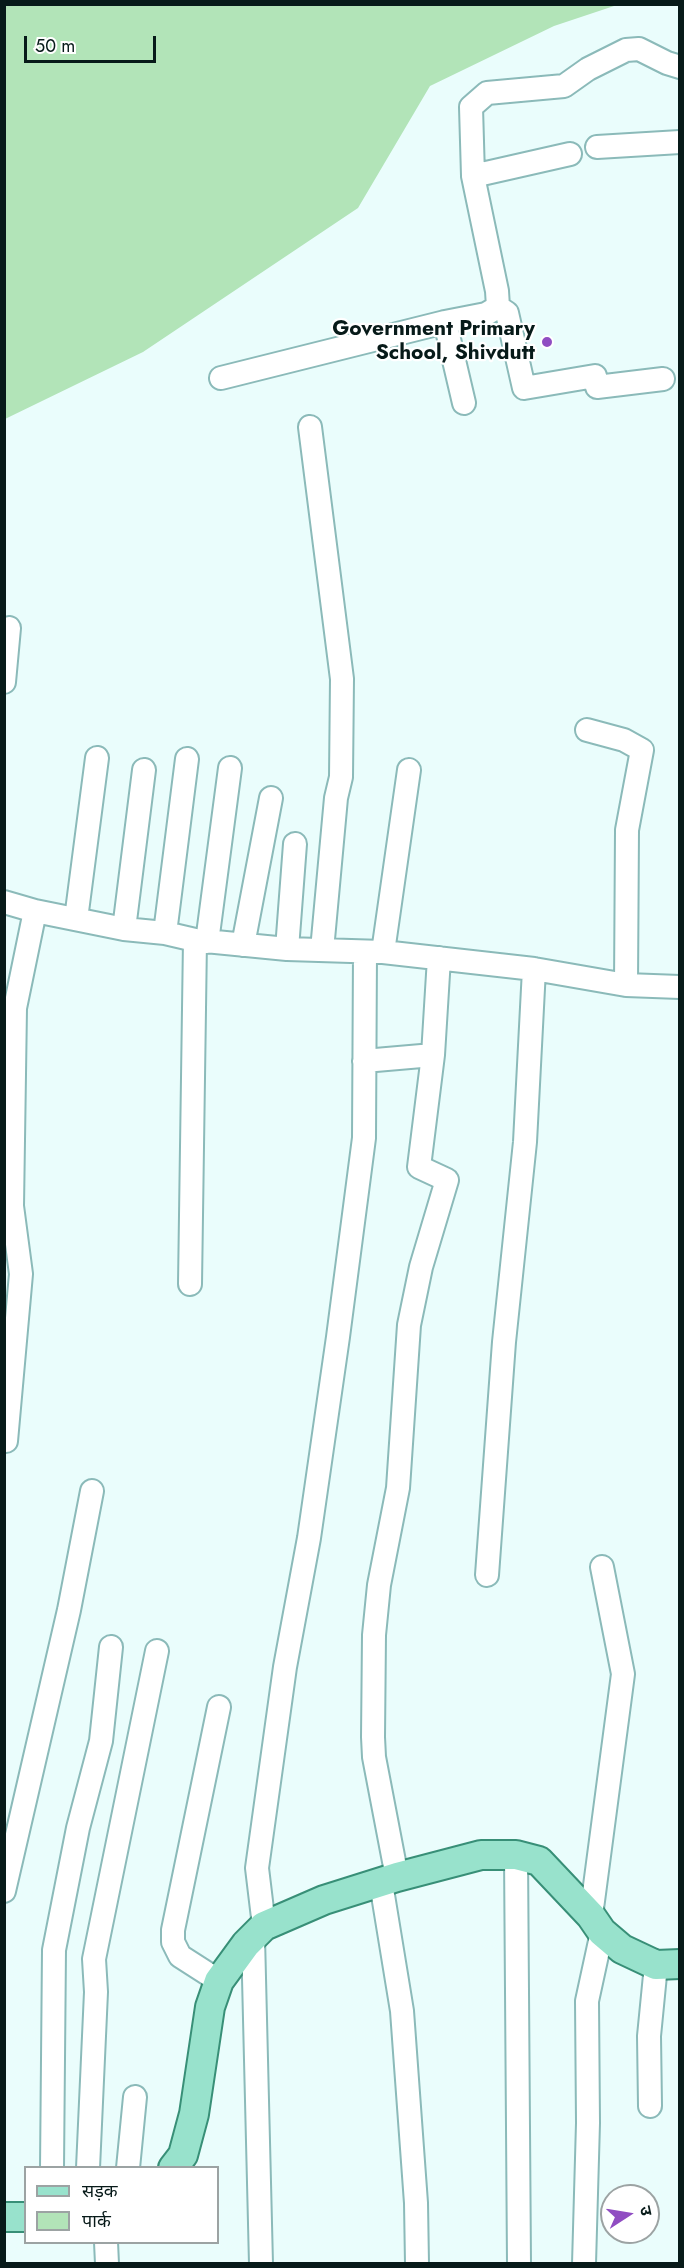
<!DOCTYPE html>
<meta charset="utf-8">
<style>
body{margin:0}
#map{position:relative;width:684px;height:2268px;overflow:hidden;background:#eafdfc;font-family:Jost,"Noto Sans Devanagari",sans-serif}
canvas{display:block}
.frame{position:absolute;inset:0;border:6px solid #071a19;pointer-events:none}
.legend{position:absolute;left:24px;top:2166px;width:195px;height:78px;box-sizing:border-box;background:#fff;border:2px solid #9ca3a3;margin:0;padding:8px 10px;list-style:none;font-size:18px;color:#071a19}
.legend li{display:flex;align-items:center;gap:12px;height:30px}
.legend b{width:30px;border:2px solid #9ca3a3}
.north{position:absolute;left:600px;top:2184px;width:60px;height:60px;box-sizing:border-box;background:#fff;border:2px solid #9ca3a3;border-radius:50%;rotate:78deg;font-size:16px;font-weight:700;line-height:24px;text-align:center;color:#071a19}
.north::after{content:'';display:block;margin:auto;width:21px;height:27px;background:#904dc2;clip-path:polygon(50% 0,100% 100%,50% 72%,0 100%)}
.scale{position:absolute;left:24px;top:36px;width:132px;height:27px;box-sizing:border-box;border:3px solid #071a19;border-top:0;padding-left:8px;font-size:18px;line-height:21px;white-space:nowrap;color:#071a19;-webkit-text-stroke:4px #fff;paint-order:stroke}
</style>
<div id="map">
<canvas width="684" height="2268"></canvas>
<div class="frame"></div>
<ul class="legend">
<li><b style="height:8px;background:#98e2cc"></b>सड़क</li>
<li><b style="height:16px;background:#b2e4b8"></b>पार्क</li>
</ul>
<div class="north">उ</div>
<div class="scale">50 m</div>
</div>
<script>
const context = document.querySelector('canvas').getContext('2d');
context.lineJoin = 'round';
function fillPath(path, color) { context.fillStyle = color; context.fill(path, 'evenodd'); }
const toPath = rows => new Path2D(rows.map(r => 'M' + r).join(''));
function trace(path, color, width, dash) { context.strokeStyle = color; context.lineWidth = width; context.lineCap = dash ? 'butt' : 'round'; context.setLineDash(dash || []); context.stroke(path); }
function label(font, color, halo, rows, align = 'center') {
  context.font = font + ' Jost,sans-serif'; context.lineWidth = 4.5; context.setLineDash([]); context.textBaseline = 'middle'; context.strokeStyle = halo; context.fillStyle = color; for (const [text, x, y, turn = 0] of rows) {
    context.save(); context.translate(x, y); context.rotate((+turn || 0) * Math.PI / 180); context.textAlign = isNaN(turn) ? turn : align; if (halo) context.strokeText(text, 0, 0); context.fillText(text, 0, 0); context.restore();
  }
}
fillPath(toPath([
 [5,4,617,4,617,5,554,26,430,86,358,208,143,352,5,419]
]), '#b2e4b8');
const minor = toPath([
 [597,147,680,142],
 [473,176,570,154],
 [498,307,507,313,524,388,595,376,597,387,663,379],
 [445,322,464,403],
 [221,378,445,322,486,314,498,307,497,291,473,176,471,107,487,93,564,86,588,69,626,50,639,49,667,63,680,67],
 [310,427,342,679,341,777,336,798,322,950],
 [4,682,9,628],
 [587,730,624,740,642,750,627,830,626,985],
 [4,902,35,911,124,929,165,933,195,940,287,949,383,952,534,969,626,985,680,987],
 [76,919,97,758],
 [124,929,144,770],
 [165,933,187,759],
 [207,942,230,768],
 [243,945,271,798],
 [287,949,295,844],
 [383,952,409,770],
 [364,1061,433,1055],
 [190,1284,195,940],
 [6,1441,21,1274,12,1206,15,1008,35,911],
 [487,1575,504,1342,525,1142,534,969],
 [219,1707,173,1930,173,1942,180,1956,219,1981],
 [516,1855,519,2264],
 [397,1877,374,1757,373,1737,374,1635,379,1585,398,1488,409,1325,421,1267,447,1180,419,1167,433,1055,439,958],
 [381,1883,402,2011,416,2203,417,2264],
 [4,1891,69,1610,92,1491],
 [591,1916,623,1674,602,1567],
 [264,1926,257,1868,285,1667,309,1538,338,1337,364,1138,365,953],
 [253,1937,261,2264],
 [650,2106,649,2036,656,1965],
 [52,2168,54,1950,78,1828,101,1741,111,1647],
 [88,2168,96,1992,94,1959,157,1651],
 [128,2168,135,2097],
 [106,2242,107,2264],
 [584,2264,588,2123,587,2001,602,1932]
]);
const major = toPath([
 [173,2168,183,2155,194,2114,210,2007,219,1981,246,1944,264,1926,324,1900,397,1877,481,1855,516,1855,539,1861,591,1916,602,1932,622,1949,656,1965,680,1964],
 [4,2217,26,2217]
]);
trace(minor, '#8bbab9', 26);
trace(major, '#388f77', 32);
trace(minor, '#fff', 22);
trace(major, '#98e2cc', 28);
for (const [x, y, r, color] of [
 [547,342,6,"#904dc2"]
]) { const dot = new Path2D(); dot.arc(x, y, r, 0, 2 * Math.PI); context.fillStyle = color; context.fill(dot); trace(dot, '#fff', 2); }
label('bold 21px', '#071a19', '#fff', [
 ["Government Primary",535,330],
 ["School, Shivdutt",535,354]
], 'right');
</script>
